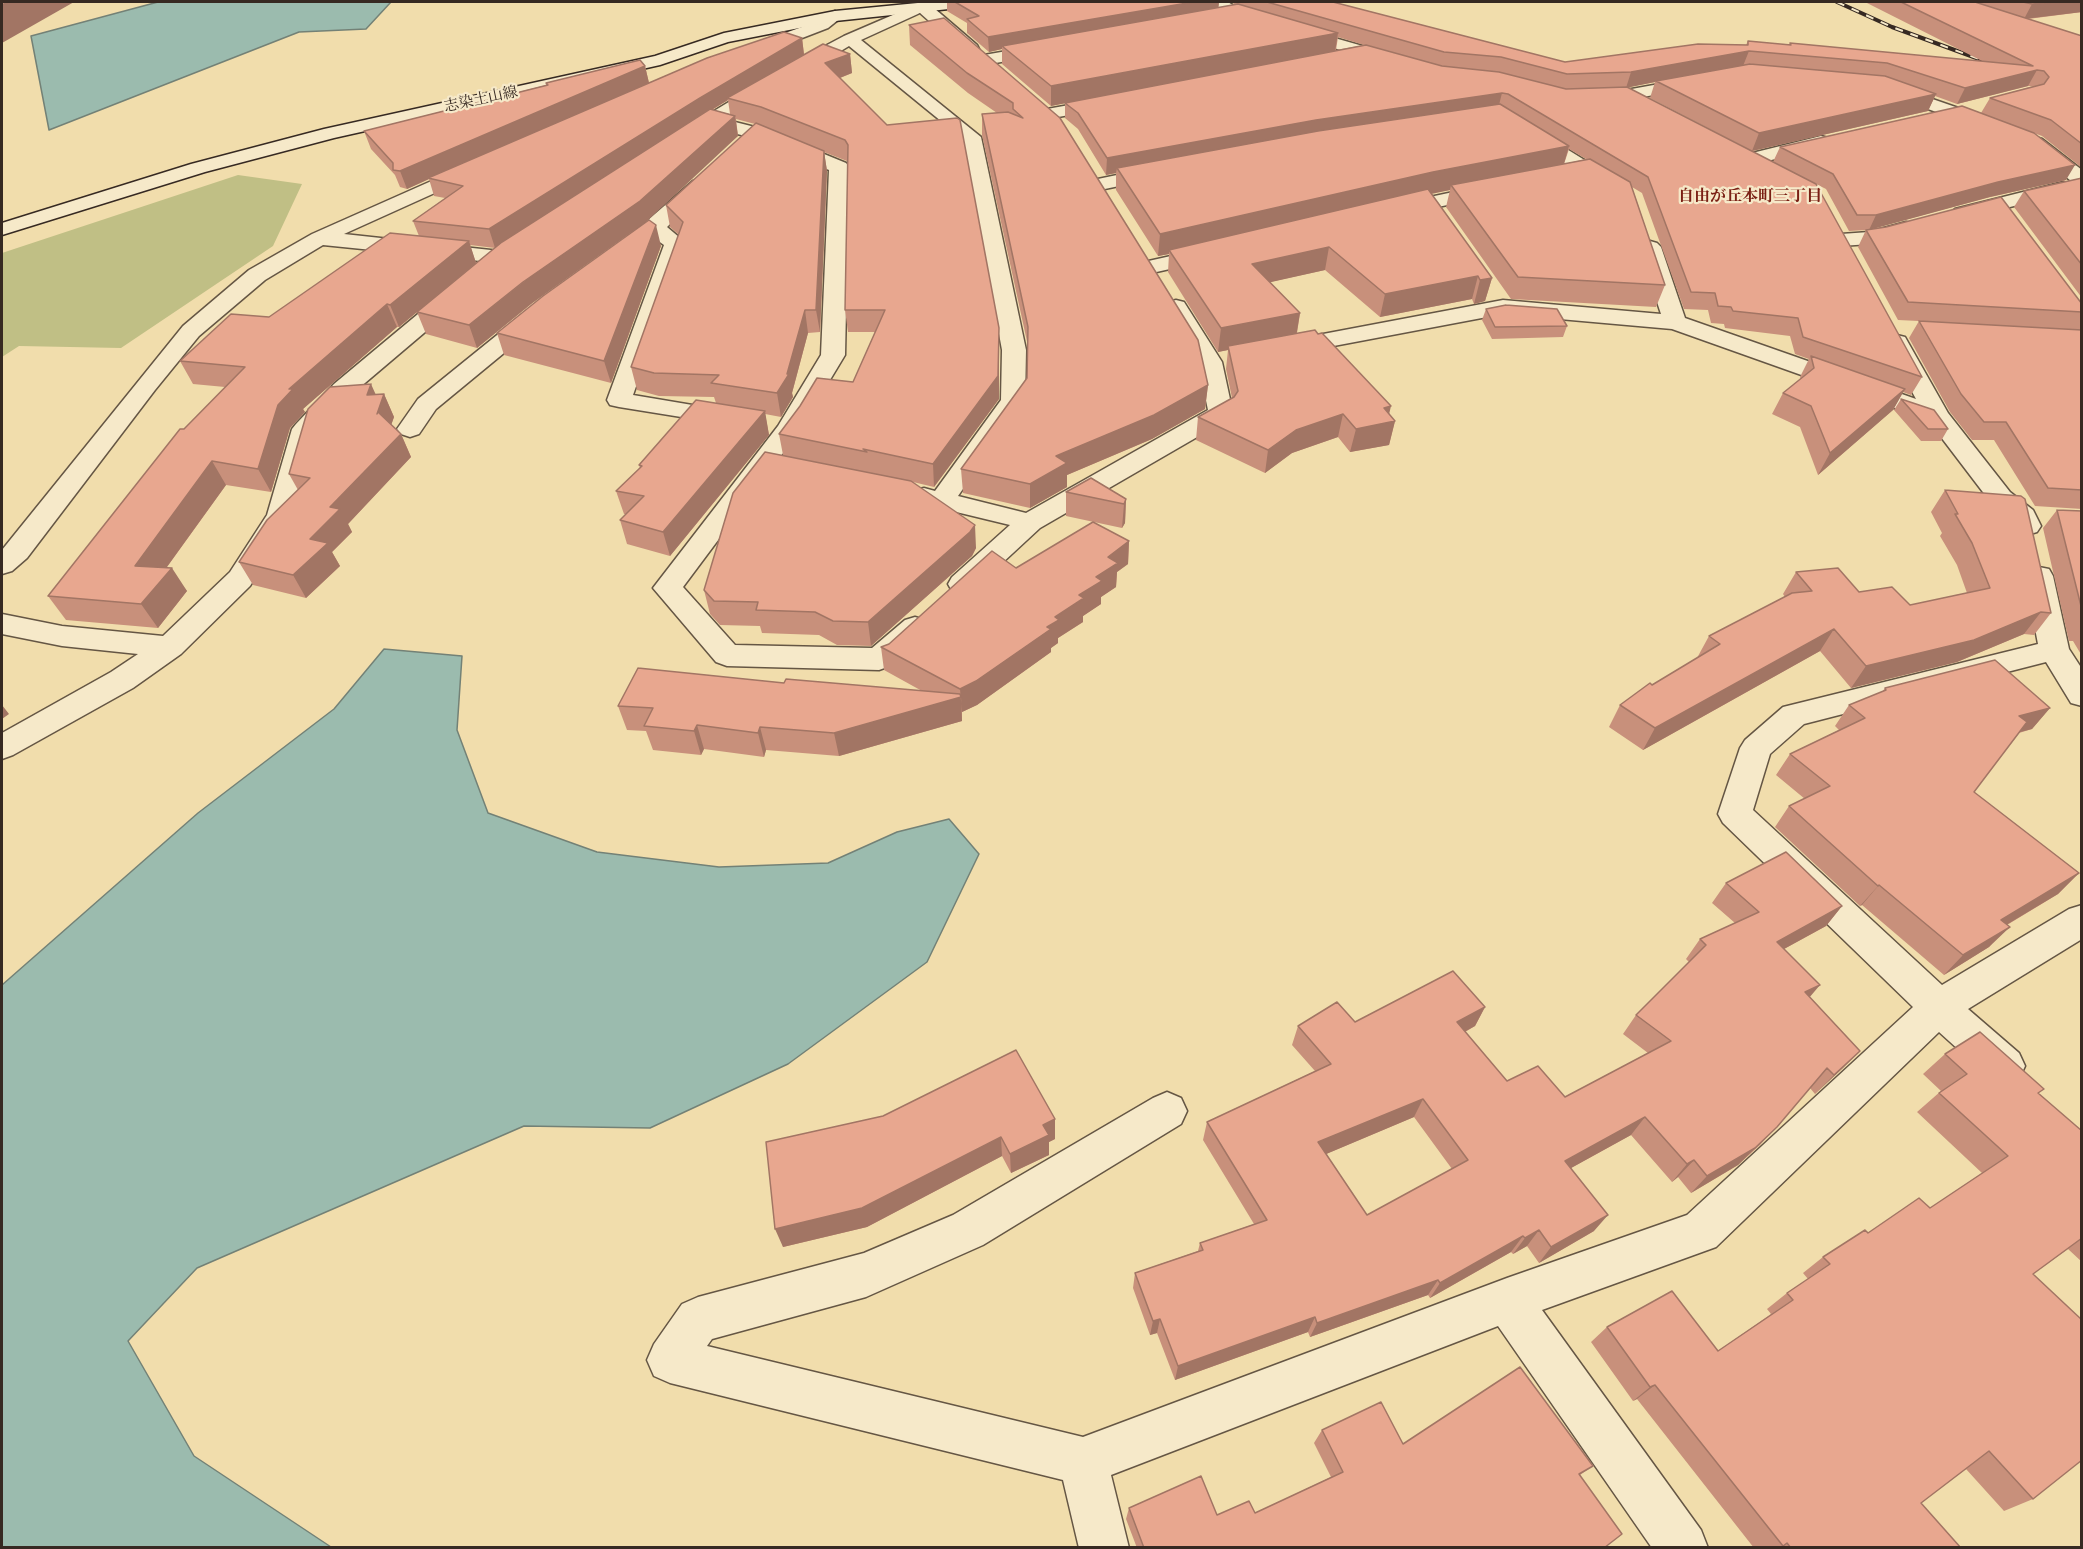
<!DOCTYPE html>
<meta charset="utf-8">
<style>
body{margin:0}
#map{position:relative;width:2083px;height:1549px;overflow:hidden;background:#f1ddac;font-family:"IM FELL Great Primer",serif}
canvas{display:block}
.frame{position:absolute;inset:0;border:3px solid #362922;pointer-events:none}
</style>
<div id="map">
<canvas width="2083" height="1549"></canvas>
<div class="frame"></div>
</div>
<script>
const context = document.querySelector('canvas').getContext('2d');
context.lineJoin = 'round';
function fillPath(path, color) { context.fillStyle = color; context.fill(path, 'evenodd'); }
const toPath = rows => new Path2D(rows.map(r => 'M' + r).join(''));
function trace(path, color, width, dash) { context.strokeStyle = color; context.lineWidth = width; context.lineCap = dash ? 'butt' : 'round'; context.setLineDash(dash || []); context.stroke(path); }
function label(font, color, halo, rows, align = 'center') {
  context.font = font + ' "IM FELL Great Primer","Noto Serif JP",serif'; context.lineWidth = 4.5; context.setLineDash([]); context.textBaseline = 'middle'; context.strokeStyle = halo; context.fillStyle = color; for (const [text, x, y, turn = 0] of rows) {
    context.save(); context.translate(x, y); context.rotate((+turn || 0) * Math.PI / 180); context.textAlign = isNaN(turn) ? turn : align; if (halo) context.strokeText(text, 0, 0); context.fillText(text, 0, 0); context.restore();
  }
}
fillPath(toPath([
 [238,175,302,184,273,246,121,348,19,346,2,357,2,253]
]), '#c0bf85');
const water = toPath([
 [158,2,391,2,366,29,299,32,49,130,31,36,158,2],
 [384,649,462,656,457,730,488,813,597,852,719,867,828,863,897,832,949,819,979,854,927,962,788,1064,650,1128,524,1126,197,1268,128,1341,194,1456,331,1547,2,1547,2,985,198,813,334,709,384,649]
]);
fillPath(water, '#9bbbae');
trace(water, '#738176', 1.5);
const street = toPath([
 [923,2,928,3,977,45,979,49,977,53,965,53,920,13,861,40,981,137,1026,350,1025,400,958,496,1026,513,1208,410,1198,362,1165,307,1168,302,1176,300,1184,302,1222,362,1233,413,1230,418,1040,528,972,591,962,593,952,591,948,584,952,577,1010,525,915,502,911,496,915,490,924,488,935,491,1001,400,1002,350,963,139,849,46,727,120,763,129,846,163,849,167,845,355,798,433,683,587,735,645,872,648,905,620,915,617,925,620,930,627,925,634,890,666,879,670,727,666,716,662,653,588,778,426,821,355,829,170,749,137,714,128,693,141,679,141,677,137,704,117,795,62,844,36,923,2],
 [1210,2,1228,2,1243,12,1398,56,1400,60,1392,65,1231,18,1210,2],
 [835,11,843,16,828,28,758,55,752,56,744,51,746,47,816,22,835,11],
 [1047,44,1053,45,1055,49,1053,53,984,65,976,60,984,55,1047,44],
 [1698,77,1704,78,1707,82,1704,86,1626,100,1595,101,1589,100,1586,96,1589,92,1595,91,1626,90,1698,77],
 [1889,84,1996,121,1999,125,1996,129,1990,131,1984,129,1883,93,1880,89,1883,85,1889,84],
 [1108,98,1114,99,1117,103,1114,107,1047,119,1041,118,1038,114,1041,110,1047,109,1108,98],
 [1529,128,1536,130,1620,182,1623,186,1620,190,1613,192,1606,190,1522,138,1520,134,1522,130,1529,128],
 [1821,136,1828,138,1830,142,1828,146,1747,166,1740,164,1737,160,1740,156,1821,136],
 [2035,137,2042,139,2082,170,2082,186,2075,184,2028,147,2026,143,2028,139,2035,137],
 [472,163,479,165,482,169,479,173,344,234,500,251,508,252,511,257,508,262,500,263,323,245,265,280,199,336,155,390,27,558,12,571,2,574,2,550,183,326,249,270,312,234,472,163],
 [1160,166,1167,168,1170,172,1167,176,1100,190,1093,188,1090,184,1093,180,1160,166],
 [700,179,707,181,710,185,667,227,686,243,633,395,740,413,743,418,740,423,731,425,619,407,610,405,607,400,664,245,654,238,629,258,621,259,613,258,610,253,693,181,700,179],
 [2063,182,2070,184,2073,188,2070,192,1962,219,1955,217,1952,213,1955,209,2063,182],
 [1491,184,1498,186,1501,190,1498,194,1392,217,1385,215,1382,211,1385,207,1392,205,1491,184],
 [1906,222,1913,224,1916,228,1913,232,1870,244,1841,246,1834,244,1831,240,1834,236,1841,234,1869,232,1906,222],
 [1650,241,1657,243,1661,247,1685,318,1916,399,1885,342,1889,337,1897,335,1905,337,1948,413,2010,492,2033,510,2041,526,2037,532,2027,535,2017,532,2011,520,1992,504,1928,420,1672,329,1503,314,1286,355,1278,353,1274,348,1278,343,1286,341,1503,300,1661,314,1639,247,1643,243,1650,241],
 [1211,247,1219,248,1222,253,1219,258,1152,273,1144,272,1141,267,1144,262,1211,247],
 [456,287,464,289,467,294,464,299,352,394,317,431,295,515,250,586,181,654,133,688,13,755,2,759,2,733,111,672,138,654,62,646,2,634,2,614,62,626,163,636,230,572,267,515,292,429,296,424,334,384,448,289,456,287],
 [536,308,544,310,547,315,544,320,436,409,419,434,410,437,401,434,397,429,418,399,528,310,536,308],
 [2039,567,2049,569,2053,576,2069,649,2082,669,2082,706,2071,703,2046,662,1804,724,1770,754,1753,810,1942,985,2069,909,2082,905,2082,939,1968,1009,2019,1053,2025,1066,2019,1079,2005,1084,1991,1079,1939,1032,1716,1247,1542,1310,1701,1530,1708,1548,1652,1548,1498,1326,1111,1475,1129,1548,1079,1548,1063,1480,670,1383,654,1376,647,1360,654,1344,682,1304,698,1297,864,1253,953,1215,1153,1098,1167,1092,1181,1098,1187,1111,1181,1124,983,1245,866,1297,712,1339,707,1346,1083,1437,1507,1278,1687,1215,1913,1007,1723,823,1718,814,1740,748,1745,740,1783,707,2038,644,2025,576,2029,569,2039,567]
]);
const secondary = toPath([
 [928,2,976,2,968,7,835,21,728,42,660,65,334,138,205,172,2,235,2,223,191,164,324,129,655,56,724,33,835,11,928,2]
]);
trace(street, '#655644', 3);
trace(secondary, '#362922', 3);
fillPath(street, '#f6e9c9');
fillPath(secondary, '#f6e9c9');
const rail = toPath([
 [1837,2,1892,27,1998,66]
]);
trace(rail, '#362922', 4);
trace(rail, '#f6e9c9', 2, [8]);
fillPath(toPath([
 [947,2,1219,2,1218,8,1236,5,1231,2,1333,2,1565,62,1746,45,1748,41,1789,45,1790,43,1984,62,1865,2,2082,2,2082,12,2028,19,2082,36,2082,168,2042,136,1985,115,2066,180,1990,197,1871,229,2082,304,2082,509,2035,506,1994,440,1972,440,1950,412,1909,338,1919,321,1898,320,1858,247,1866,230,1849,231,1826,189,1773,162,1780,147,1981,113,1990,98,2033,86,2028,86,1957,104,1935,96,1928,111,1752,151,1650,98,1655,82,1628,87,1922,377,1911,395,1903,392,1893,410,1818,475,1800,427,1772,414,1783,393,1801,379,1800,377,1809,359,1795,354,1790,336,1725,328,1724,324,1711,323,1708,310,1684,309,1642,193,1632,187,1665,285,1656,307,1511,299,1446,207,1450,190,1431,193,1492,278,1485,301,1474,304,1472,299,1380,317,1325,270,1270,282,1300,313,1297,333,1389,415,1395,421,1389,445,1350,452,1338,437,1292,453,1265,473,1196,440,1198,417,1232,398,1226,369,1228,350,1218,352,1168,272,1169,254,1158,256,1116,190,1116,173,1106,175,1078,129,1065,118,1065,103,1073,101,1051,106,1002,64,1002,49,989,52,967,33,967,23,947,11],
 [1338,37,1364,45,1336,50],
 [1569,149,1586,159,1564,164],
 [909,25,1060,118,1208,385,1205,409,1152,439,1067,475,1067,487,1030,508,963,493,961,469,1027,378,1028,346,982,135,982,114,997,113,968,93,910,45],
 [802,38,804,54,850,54,852,73,840,78,999,328,999,399,934,487,913,482,976,548,972,556,871,646,837,645,819,635,762,633,760,626,720,625,710,614,704,590,783,455,779,434,853,382,875,332,848,332,845,310,848,162,847,161,824,152,827,171,820,332,808,333,792,393,793,397,781,417,765,414,769,435,670,556,627,544,620,520,626,514,624,514,616,491,640,468,639,465,716,403,714,397,659,396,637,390,631,367,679,235,670,227,666,205,755,124,736,119,738,136,477,348,426,334,417,312,399,327,397,327,303,409,305,412,290,428,271,492,226,485,167,567,187,591,158,628,66,620,48,596,184,429,225,387,193,384,180,361,269,317,419,236,413,221,445,198,434,196,429,179,407,189,400,187,395,175,371,149,364,131,546,85,546,83,645,66,649,83],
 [728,100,730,114,712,110],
 [470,245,495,248,476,263],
 [2082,178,2082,298,2014,207,2024,191],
 [661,246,611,383,504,355,497,333],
 [1486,309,1567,326,1563,337,1492,339,1482,320],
 [384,394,394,417,391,425,401,434,411,457,348,524,352,532,332,552,340,566,306,598,253,585,239,562,298,490,289,474,376,395],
 [1901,399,1948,429,1941,441,1921,441,1894,410],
 [1945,490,2051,613,2034,635,2024,634,1957,662,1851,688,1820,651,1643,750,1609,727,1620,705,1652,685,1697,658,1709,636,1785,597,1783,594,1796,572,1859,592,1910,605,1967,593,1957,565,1940,536,1942,533,1931,512],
 [1066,492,1126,499,1125,523,1122,528,1066,516],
 [2057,510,2082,511,2082,656,2073,641,2069,641,2043,528],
 [1129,541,1128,564,1117,572,1116,587,1101,597,1101,604,1083,616,1083,622,1058,638,1058,643,1051,648,1051,652,977,705,962,712,962,721,839,756,766,750,764,757,704,749,701,755,653,750,646,731,627,730,618,706,784,683,922,691,884,670,881,647,889,644,1016,568],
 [1885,688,2050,708,2032,729,2019,733,1974,792,2079,873,2058,894,2007,925,1989,947,1944,975,1862,905,1860,906,1775,827,1789,806,1805,799,1776,775,1790,754,1839,730,1835,726,1849,705,1882,692],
 [1726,883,1842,906,1826,926,1784,949,1810,997,1860,1051,1815,1094,1810,1088,1760,1145,1738,1165,1691,1193,1678,1177,1672,1182,1631,1135,1571,1168,1594,1231,1539,1263,1527,1246,1513,1254,1511,1252,1430,1298,1428,1295,1310,1337,1308,1332,1175,1380,1157,1333,1150,1335,1133,1288,1135,1273,1198,1251,1200,1243,1254,1224,1203,1140,1207,1122,1315,1071,1292,1045,1298,1026,1355,1022,1485,1007,1475,1026,1465,1032,1507,1081,1565,1097,1648,1053,1623,1034,1636,1015,1689,962,1686,959,1700,939,1735,923,1712,903],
 [1414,1117,1452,1169,1367,1215,1326,1154],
 [1945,1054,2044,1089,2038,1093,2082,1131,2082,1262,2068,1249,2033,1274,2033,1499,2004,1511,1966,1469,1921,1503,1961,1548,1754,1548,1637,1399,1633,1401,1591,1342,1607,1327,1718,1351,1771,1314,1767,1309,1787,1293,1808,1279,1803,1273,1823,1257,1868,1233,1930,1208,1982,1173,1917,1112,1941,1091,1923,1074],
 [1055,1119,1055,1139,1049,1142,1049,1155,1011,1173,1002,1156,867,1227,783,1247,766,1142],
 [1322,1430,1403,1444,1593,1466,1580,1475,1604,1548,1137,1548,1126,1519,1129,1508,1217,1515,1255,1513,1331,1477,1314,1443]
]), '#c8907b');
fillPath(toPath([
 [8,2,74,2,2,43,2,5],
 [1193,2,1219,2,1218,12,1002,46,1002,49,989,52,988,37],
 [2057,2,2082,2,2082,12,2024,19,2032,4],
 [1338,33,1335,52,1051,106,1051,86],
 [802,38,804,55,727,98,728,100,703,115,495,248,489,229,700,98],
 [1749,51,1743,66,1656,81,1655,82,1626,88,1631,72],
 [850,54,852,73,827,83,825,63],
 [645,66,649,83,428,178,429,179,407,189,400,171],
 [2037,70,2028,86,1957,104,1965,88],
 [1502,93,1498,109,1117,168,1116,173,1106,175,1107,158,1316,120],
 [1936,94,1928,111,1752,151,1759,133],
 [735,116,738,136,646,222,531,304,477,348,469,325],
 [1569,146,1563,167,1451,185,1450,190,1169,250,1169,254,1158,256,1160,234,1433,172],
 [824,151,827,171,820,332,816,310],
 [2075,165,2066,180,1990,197,1869,230,1876,215,1998,182],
 [656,225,661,246,611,383,604,361],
 [469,241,476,263,399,327,390,305],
 [1329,247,1325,270,1249,287,1252,264],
 [1478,276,1472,299,1380,317,1385,294],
 [1492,278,1485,301,1474,304,1480,280],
 [387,304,397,327,303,409,305,412,290,428,271,492,258,469,278,405,289,389],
 [805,310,808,333,792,393,793,397,781,417,777,393,787,374],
 [1300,313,1296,337,1228,346,1228,350,1218,352,1221,328],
 [999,328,999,399,934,487,933,464],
 [371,384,380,404,384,394,394,417,387,437,367,395],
 [1208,385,1205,409,1152,439,1067,475,1067,487,1030,508,1030,484,1056,456],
 [1905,389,1893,410,1818,475,1830,453],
 [1391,406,1387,423,1395,421,1389,445,1350,452,1356,429,1384,408],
 [765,411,769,435,670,556,663,532],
 [1343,414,1338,437,1292,453,1265,473,1268,450,1296,430],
 [401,434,411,457,348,524,352,532,332,552,340,566,306,598,293,575,310,539,330,507],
 [212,461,226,485,151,589,135,566],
 [1126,499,1125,523,1122,528,1124,504],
 [975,525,976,548,972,556,871,646,868,622],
 [1129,541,1128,564,1117,572,1116,587,1101,597,1101,604,1083,616,1083,622,1058,638,1058,643,1051,648,1051,652,977,705,962,712,960,689,1047,627,1055,617,1079,595,1096,577,1108,557],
 [172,568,187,591,158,628,141,604],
 [2041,612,2024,634,1957,662,1851,688,1866,666],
 [1834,629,1820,651,1643,750,1655,728],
 [961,697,962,721,839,756,834,733],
 [2,705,9,714,2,719],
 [2050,708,2032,729,2001,737,2019,716],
 [697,725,704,749,701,755,694,731],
 [760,727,766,750,764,757,758,733],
 [2079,873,2058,894,1981,940,2001,920],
 [1879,885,1862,905,1860,906,1878,886],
 [1842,906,1826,926,1762,961,1777,942],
 [2010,927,1989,947,1944,975,1963,955],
 [1820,985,1803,1005,1805,992],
 [1485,1007,1475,1026,1448,1041,1457,1022],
 [1860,1051,1842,1069,1815,1094,1834,1075],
 [1423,1099,1414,1117,1312,1160,1318,1142],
 [1645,1117,1631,1135,1553,1178,1565,1161],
 [1055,1119,1055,1139,1049,1142,1049,1155,1011,1173,1010,1154,1043,1125],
 [1777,1127,1738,1165,1691,1193,1707,1176],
 [1001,1137,1002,1156,867,1227,783,1247,775,1229],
 [1694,1160,1678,1177,1672,1182,1687,1164],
 [1608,1215,1594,1231,1539,1263,1551,1247],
 [1539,1230,1527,1246,1513,1254,1525,1238],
 [1523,1236,1511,1252,1430,1298,1440,1283],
 [1438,1280,1428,1295,1310,1337,1317,1323],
 [1315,1317,1308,1332,1175,1380,1178,1366],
 [1160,1319,1157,1333,1150,1335,1153,1321],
 [1655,1385,1637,1399,1633,1401,1650,1387]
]), '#a27564');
const building = toPath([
 [2,2,8,2,2,5,2,2],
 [955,2,1193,2,988,37,967,19,979,16,955,2],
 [1267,2,1333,2,1565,62,1698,44,1748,45,1748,41,1791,45,1790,43,2033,66,1901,2,1975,2,2082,36,2082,144,2051,120,1990,98,2044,84,2049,77,2044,71,2037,70,1965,88,1887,63,1749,51,1631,72,1567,74,1501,57,1444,52,1267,2],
 [2023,2,2057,2,2032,4,2023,2],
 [1238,4,1338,33,1051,86,1002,46,1238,4],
 [944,18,1060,118,1198,340,1208,385,1154,415,1056,456,1067,463,1030,484,961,469,1027,378,1028,327,982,114,1008,112,1023,118,1013,109,1013,103,967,73,909,25,944,18],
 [784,32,802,38,700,98,489,229,413,221,463,186,428,178,707,58,784,32],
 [823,44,850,54,825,63,887,125,957,118,960,120,999,328,998,376,933,464,863,449,867,452,779,434,800,406,817,378,853,382,885,310,845,310,848,145,845,140,761,107,727,98,823,44],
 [1366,45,1442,66,1499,72,1566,89,1627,87,1816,184,1922,377,1803,337,1798,318,1733,311,1731,307,1718,306,1715,293,1691,292,1648,177,1508,94,1502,93,1316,120,1107,158,1078,113,1065,103,1366,45],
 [640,60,645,66,400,171,393,170,393,163,364,131,548,85,546,83,640,60],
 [1750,64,1885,76,1936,94,1759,133,1656,81,1750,64],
 [1500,104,1569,146,1433,172,1160,234,1117,168,1318,131,1500,104],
 [1962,106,2034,133,2075,165,1998,182,1876,215,1857,215,1833,174,1780,147,1962,106],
 [710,109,735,116,640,201,523,282,469,325,417,312,502,242,710,109],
 [756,123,824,151,816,310,805,310,787,374,789,374,777,393,711,383,719,375,654,373,631,367,683,222,666,205,756,123],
 [1590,159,1630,182,1665,285,1518,277,1451,185,1590,159],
 [2082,178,2082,265,2024,191,2082,178],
 [1428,189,1492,278,1480,280,1478,276,1385,294,1329,247,1252,264,1300,313,1221,328,1169,250,1428,189],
 [2001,197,2082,304,2082,312,1908,302,1866,230,1886,227,2001,197],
 [649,220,656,225,604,361,497,333,543,296,649,220],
 [390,233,469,241,390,305,387,304,289,389,293,389,278,405,258,469,212,461,135,566,172,568,141,604,48,596,180,429,184,429,245,367,180,361,231,314,269,317,390,233],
 [1506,305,1557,309,1567,326,1495,327,1486,309,1506,305],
 [1919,321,2082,330,2082,490,2048,488,2006,422,1984,422,1961,394,1919,321],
 [1315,330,1318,334,1322,333,1391,406,1384,408,1395,421,1356,429,1343,414,1296,430,1268,450,1198,417,1234,397,1238,391,1228,346,1315,330],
 [1811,356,1905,389,1830,453,1811,406,1783,393,1814,368,1811,356],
 [371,384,367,395,384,394,377,414,378,412,401,434,330,507,340,509,310,539,328,543,293,575,239,562,267,520,310,478,289,474,308,409,330,387,371,384],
 [1901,399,1934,410,1948,429,1928,429,1901,399],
 [696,400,765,411,663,532,620,520,644,496,616,491,642,466,639,465,696,400],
 [765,452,911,481,975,525,970,532,868,622,833,621,815,612,756,610,758,602,714,601,704,590,733,493,765,452],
 [1091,478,1126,499,1124,504,1066,492,1091,478],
 [1945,490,2021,496,2025,499,2051,613,2041,612,1974,640,1866,666,1834,629,1655,728,1620,705,1650,683,1652,685,1720,644,1709,636,1792,593,1812,591,1796,572,1838,568,1859,592,1892,587,1910,605,1990,588,1972,543,1955,514,1958,514,1945,490],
 [2057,510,2082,511,2082,610,2057,510],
 [1093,522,1129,541,1108,557,1118,563,1096,577,1102,581,1079,595,1084,598,1055,617,1059,620,1047,627,1051,629,976,681,960,689,881,647,889,644,992,551,1016,568,1093,522],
 [1995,660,2050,708,2019,716,2027,722,1974,792,2079,873,2001,920,2010,927,1963,955,1879,885,1878,886,1789,806,1830,786,1790,754,1865,718,1849,705,1886,690,1885,688,1995,660],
 [638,668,784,683,786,679,960,694,961,697,834,733,760,727,758,733,697,725,694,731,644,726,653,708,618,706,638,668],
 [1786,852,1842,906,1777,942,1820,985,1805,992,1860,1051,1834,1075,1827,1068,1777,1127,1755,1148,1707,1176,1694,1160,1687,1164,1645,1117,1565,1161,1608,1215,1551,1247,1539,1230,1525,1238,1523,1236,1440,1283,1438,1280,1317,1323,1315,1317,1178,1366,1160,1319,1153,1321,1135,1273,1203,1250,1200,1243,1267,1220,1207,1122,1331,1064,1298,1026,1337,1002,1355,1022,1453,971,1485,1007,1457,1022,1507,1081,1538,1066,1565,1097,1671,1041,1636,1015,1706,945,1700,939,1759,912,1726,883,1786,852],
 [1423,1099,1468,1160,1367,1215,1318,1142,1423,1099],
 [1980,1032,2044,1089,2038,1093,2082,1131,2082,1238,2033,1274,2082,1320,2082,1460,2033,1499,1989,1451,1921,1503,1961,1548,1791,1548,1787,1543,1783,1546,1655,1385,1650,1387,1607,1327,1672,1291,1718,1351,1793,1300,1787,1293,1830,1264,1823,1257,1865,1230,1868,1233,1919,1198,1930,1208,2008,1156,1939,1093,1967,1074,1945,1054,1980,1032],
 [1016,1050,1055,1119,1043,1125,1049,1135,1010,1154,1001,1137,862,1208,775,1229,766,1142,883,1116,1016,1050],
 [1520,1367,1593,1466,1579,1474,1622,1534,1604,1548,1144,1548,1129,1508,1201,1476,1217,1515,1249,1501,1255,1513,1343,1472,1322,1430,1381,1402,1403,1444,1520,1367]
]);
fillPath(building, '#e8a78f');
trace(building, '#a27564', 1.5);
label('15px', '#362922', '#f6e9c9', [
 ["志染土山線",481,100,-12]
]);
label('bold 16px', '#7a1f14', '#f6e9c9', [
 ["自由が丘本町三丁目",1750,197]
]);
</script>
